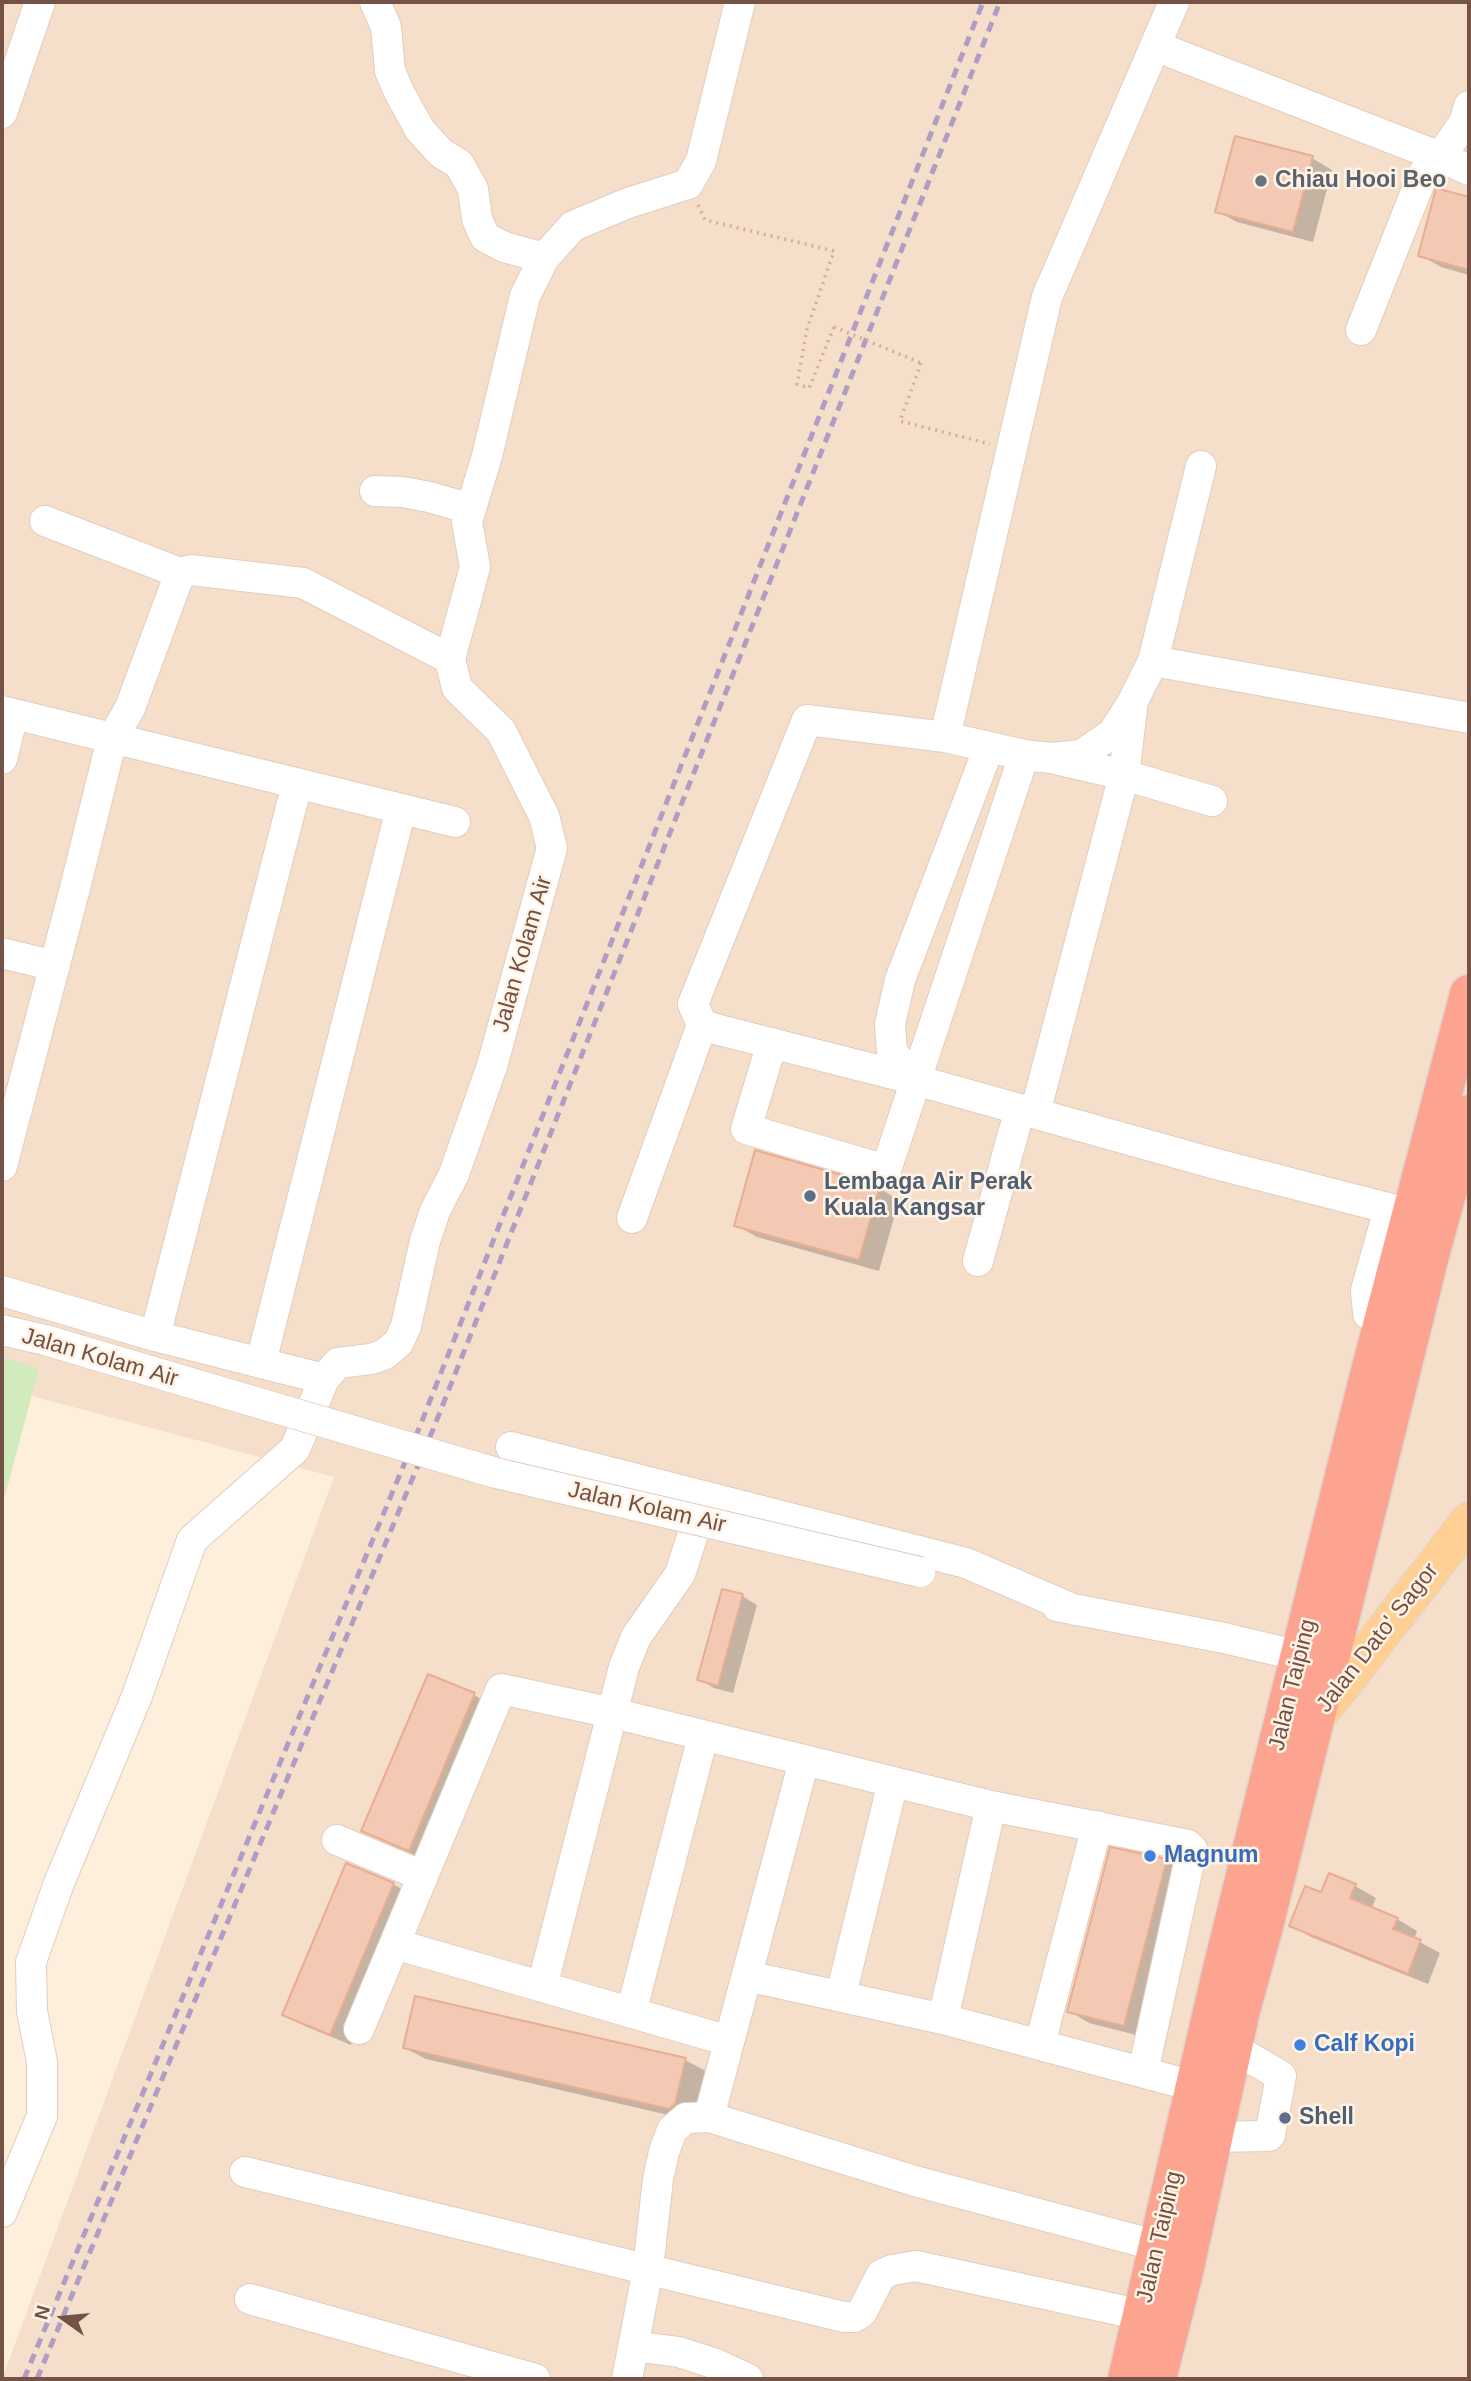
<!DOCTYPE html>
<style>
body{margin:0}
#map{position:relative;width:1471px;height:2381px;overflow:hidden;background:#feefdd;font-family:Arial,sans-serif}
canvas{display:block}
.frame{position:absolute;inset:0;border:4px solid #745245;pointer-events:none}
.north{position:absolute;left:28px;top:2283px;width:70px;height:70px;-webkit-text-stroke:5px #fff3e5;paint-order:stroke;rotate:285deg;font-size:19px;font-weight:700;line-height:28px;text-align:center;color:#745245}
.north::after{content:'';display:block;margin:auto;width:24px;height:32px;background:#745245;clip-path:polygon(50% 0,100% 100%,50% 72%,0 100%)}
</style>
<div id="map">
<canvas width="1471" height="2381"></canvas>
<div class="frame"></div>
<div class="north">N</div>
</div>
<script>
const context = document.querySelector('canvas').getContext('2d');
context.lineJoin = 'round';
function fillPath(path, color) { context.fillStyle = color; context.fill(path, 'evenodd'); }
const toPath = rows => new Path2D(rows.map(r => 'M' + r).join(''));
function trace(path, color, width, dash) { context.strokeStyle = color; context.lineWidth = width; context.lineCap = dash ? 'butt' : 'round'; context.setLineDash(dash || []); context.stroke(path); }
function label(font, color, halo, rows, align = 'center') {
  context.font = font + ' Arial,sans-serif'; context.lineWidth = 5; context.setLineDash([]); context.textBaseline = 'middle'; context.strokeStyle = halo; context.fillStyle = color; for (const [text, x, y, turn = 0] of rows) {
    context.save(); context.translate(x, y); context.rotate((+turn || 0) * Math.PI / 180); context.textAlign = isNaN(turn) ? turn : align; if (halo) context.strokeText(text, 0, 0); context.fillText(text, 0, 0); context.restore();
  }
}
fillPath(toPath([
 [2,2,1469,2,1469,2379,2,2379,334,1477,2,1388]
]), '#f5dfcb');
fillPath(toPath([
 [2,1357,39,1368,2,1507]
]), '#d2ebbc');
fillPath(toPath([
 [1312,158,1332,170,1313,242,1237,222,1217,211],
 [1438,190,1469,199,1469,275,1441,267,1420,255],
 [879,1188,899,1200,879,1271,757,1237,736,1225],
 [742,1596,757,1605,733,1693,714,1688,699,1679],
 [474,1695,494,1707,429,1861,384,1842,364,1830],
 [1166,1860,1186,1872,1144,2037,1089,2023,1069,2011],
 [1330,1876,1355,1886,1376,1898,1371,1909,1397,1919,1417,1931,1414,1939,1440,1953,1428,1984,1311,1937,1291,1925,1322,1894],
 [393,1884,413,1896,351,2045,305,2026,285,2014],
 [405,2048,685,2060,706,2071,695,2116,690,2120,426,2059]
]), '#0003');
const building = toPath([
 [1235,136,1313,156,1293,232,1215,212,1235,136],
 [1436,188,1469,197,1469,270,1418,256,1436,188],
 [755,1150,880,1186,859,1260,734,1226,755,1150],
 [722,1589,743,1594,718,1686,697,1680,722,1589],
 [428,1674,475,1693,409,1851,361,1831,428,1674],
 [1110,1847,1167,1859,1124,2026,1067,2012,1110,1847],
 [346,1863,394,1883,330,2035,282,2015,346,1863],
 [1329,1873,1356,1884,1350,1898,1398,1918,1393,1929,1421,1940,1408,1974,1289,1926,1305,1886,1321,1892,1329,1873],
 [415,1996,686,2058,675,2104,669,2109,403,2048,415,1996]
]);
fillPath(building, '#f4c9b3');
trace(building, '#e8ad93', 2);
const minor = toPath([
 [375,2,386,27,390,71,399,92,420,130,441,153,459,164,473,189,477,219,485,237,504,247,544,258],
 [1155,46,1440,157,1464,123,1469,106],
 [2,113,40,2],
 [1361,330,1423,174,1440,157,1469,170],
 [1201,466,1153,661,1132,703,1113,733,1081,755,1051,758,1024,755,945,737,807,720,693,1004,702,1025,723,1031,901,1076,1216,1164,1411,1214],
 [375,491,403,492,429,497,471,509],
 [45,521,180,573],
 [1153,661,1469,718],
 [2,711,455,822],
 [945,737,1047,297,1174,2],
 [2,759,13,714],
 [1059,760,1124,775,1212,801],
 [2,953,55,966],
 [772,1043,746,1129,886,1170,1024,755],
 [915,1080,892,1052,890,1024,900,980,989,747],
 [1035,1113,1124,775,1132,709],
 [2,1166,75,888,112,739,130,708,180,573,191,570,303,583,450,659,475,567,467,522,487,456,525,296,544,258,573,226,628,203,688,184,701,161,740,2],
 [632,1218,702,1025],
 [978,1261,1020,1109],
 [2,1291,155,1336,324,1379],
 [1383,1321,1368,1314,1366,1290,1389,1209],
 [2,1330,45,1340],
 [155,1336,297,784],
 [261,1362,401,809],
 [511,1447,966,1563,1075,1610],
 [1057,1606,1224,1638,1300,1656],
 [337,1840,423,1876],
 [395,1944,729,2041],
 [747,1976,943,2019,1216,2092],
 [542,1987,624,1667,636,1637,680,1574,705,1497],
 [841,1995,893,1782],
 [631,2013,703,1736],
 [943,2019,991,1806],
 [359,2029,501,1689,613,1713,991,1806,1188,1845,1192,1849,1143,2072],
 [1040,2044,1097,1826],
 [709,2117,804,1761],
 [1213,2137,1269,2136,1270,2135,1281,2076,1233,2048],
 [245,2172,844,2317,854,2317,862,2312,881,2275,892,2270,916,2266,1142,2315],
 [2,2212,42,2116,42,2062,32,2011,31,1962,59,1883,137,1696,192,1540,295,1449,324,1379,338,1363,371,1359,385,1354,399,1342,406,1326,425,1241,435,1211,454,1174,492,1066,552,848,544,816,501,731,457,688,450,659],
 [250,2299,535,2379],
 [633,2346,679,2352,716,2364,748,2379],
 [627,2379,648,2269,658,2179,664,2152,672,2130,686,2118,709,2117,915,2181,1158,2246]
]);
const major = toPath([
 [1314,1721,1469,1521]
]);
const highway = toPath([
 [1127,2379,1222,1969,1369,1375,1469,994],
 [1157,2379,1184,2272,1241,2010,1263,1930,1430,1255,1469,1114]
]);
trace(minor, '#e3ccbc', 32);
trace(major, '#ded5d2', 39);
trace(highway, '#ded5d2', 41);
trace(toPath([
 [698,205,705,220,834,251,807,329,797,384,809,388,834,327],
 [921,363,900,421,990,444]
]), '#d9ac97', 3.5, [2, 5]);
trace(minor, '#fff', 30);
trace(major, '#ffcf93', 37);
trace(highway, '#fca490', 38);
trace(toPath([
 [24,2379,420,1426,983,2],
 [37,2379,434,1427,1000,2]
]), '#b09dc6', 5, [10, 7]);
const minorBridge = toPath([
 [45,1340,496,1473,920,1572]
]);
trace(minorBridge, '#e3ccbc', 32, []);
trace(toPath([
 [834,327,921,363]
]), '#d9ac97', 3.5, [2, 5]);
trace(minorBridge, '#fff', 30);
for (const [x, y, r, color] of [
 [1261,181,7,"#6b7280"],
 [810,1196,7,"#5c6f8a"],
 [1150,1856,7,"#3f7fe0"],
 [1300,2045,7,"#3f7fe0"],
 [1285,2118,7,"#5c6f8a"]
]) { const dot = new Path2D(); dot.arc(x, y, r, 0, 2 * Math.PI); context.fillStyle = color; context.fill(dot); trace(dot, '#fff3e5', 2.5); }
label('bold 23px', '#5b616d', '#fff3e5', [
 ["Chiau Hooi Beo",1275,181]
], 'left');
label('23px', '#745245', '#fff3e5', [
 ["Jalan Kolam Air",523,954,-74],
 ["Jalan Kolam Air",100,1358,16],
 ["Jalan Kolam Air",647,1508,13],
 ["Jalan Dato' Sagor",1378,1638,-52],
 ["Jalan Taiping",1293,1685,-76],
 ["Jalan Taiping",1160,2237,-77]
]);
label('bold 23px', '#4e5e75', '#fff3e5', [
 ["Lembaga Air Perak",824,1183],
 ["Kuala Kangsar",824,1209],
 ["Shell",1299,2118]
], 'left');
label('bold 23px', '#366cbe', '#fff3e5', [
 ["Magnum",1164,1856],
 ["Calf Kopi",1314,2045]
], 'left');
</script>
